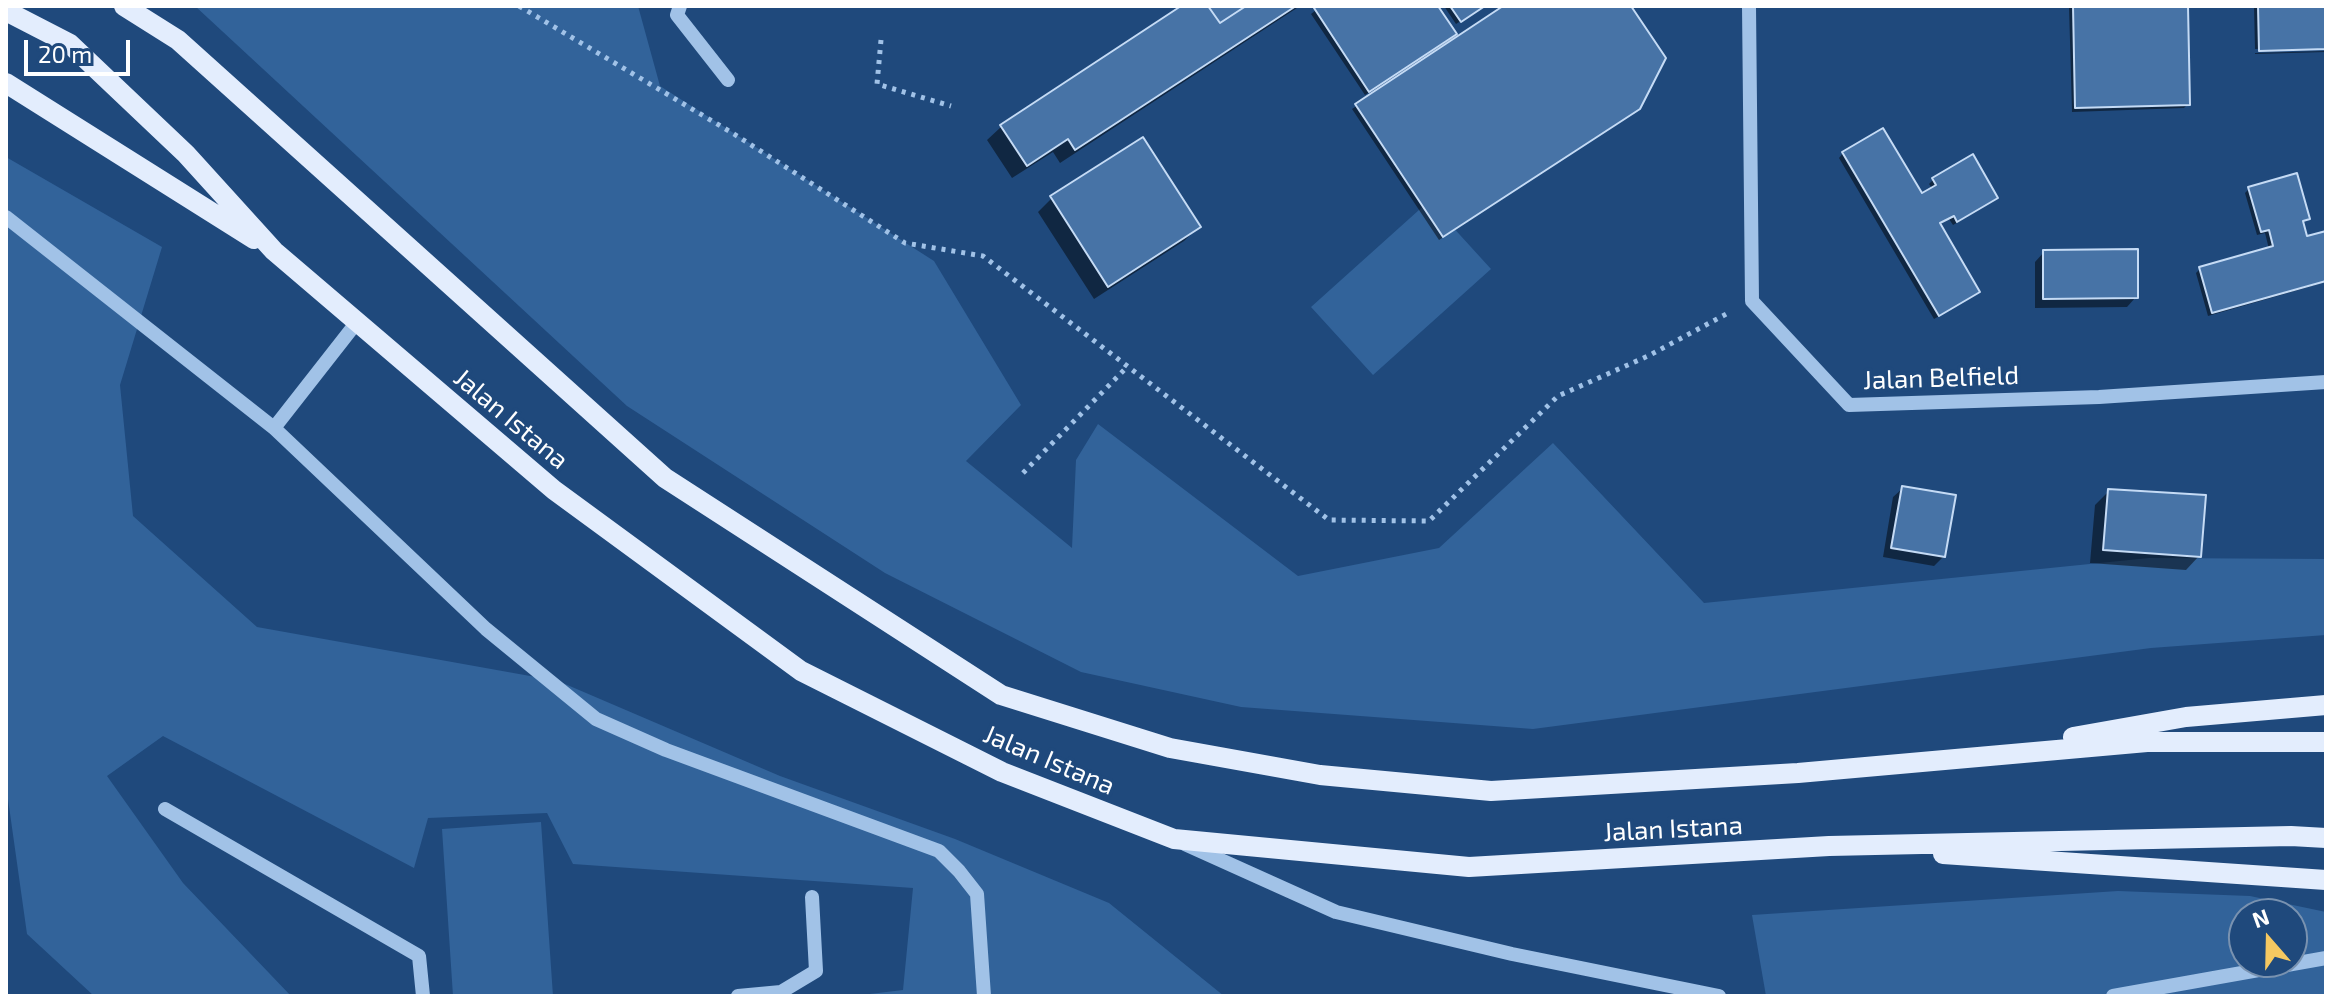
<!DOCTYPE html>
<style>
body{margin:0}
#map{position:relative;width:2332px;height:1002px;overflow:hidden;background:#1f497c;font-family:"Exo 2",sans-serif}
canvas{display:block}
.frame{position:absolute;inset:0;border:8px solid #fff;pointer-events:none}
.north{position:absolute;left:2228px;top:898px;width:80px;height:80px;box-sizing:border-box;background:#1f497c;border:2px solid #7992b0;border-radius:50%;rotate:340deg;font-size:22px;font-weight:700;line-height:32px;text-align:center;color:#fff}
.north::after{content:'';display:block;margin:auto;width:28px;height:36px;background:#f5c861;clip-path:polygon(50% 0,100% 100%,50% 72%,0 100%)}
.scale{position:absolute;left:24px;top:40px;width:106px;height:36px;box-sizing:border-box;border:4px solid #fff;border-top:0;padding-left:10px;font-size:24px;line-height:28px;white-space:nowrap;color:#fff;-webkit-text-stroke:6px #1f497c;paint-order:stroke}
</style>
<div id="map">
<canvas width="2332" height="1002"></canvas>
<div class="frame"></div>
<div class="north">N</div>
<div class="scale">20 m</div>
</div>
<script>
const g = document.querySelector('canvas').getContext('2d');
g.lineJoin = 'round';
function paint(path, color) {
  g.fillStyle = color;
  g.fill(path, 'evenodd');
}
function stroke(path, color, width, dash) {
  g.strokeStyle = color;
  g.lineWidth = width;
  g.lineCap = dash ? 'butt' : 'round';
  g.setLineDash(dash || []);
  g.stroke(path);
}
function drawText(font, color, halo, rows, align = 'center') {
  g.font = font + ' "Exo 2",sans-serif';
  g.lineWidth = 7;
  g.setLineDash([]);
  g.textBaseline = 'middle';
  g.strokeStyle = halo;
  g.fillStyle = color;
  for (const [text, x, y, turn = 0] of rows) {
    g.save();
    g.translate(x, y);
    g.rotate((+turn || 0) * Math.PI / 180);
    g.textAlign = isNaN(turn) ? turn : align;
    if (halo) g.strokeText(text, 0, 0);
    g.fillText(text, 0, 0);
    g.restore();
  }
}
const green = new Path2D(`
 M195,6h443l22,80 274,175 87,144 -55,56 106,87 4,-88 22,-36 200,152 141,-28 114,-105 151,160 445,-45 177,1v76l-175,13 -618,81 -292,-22 -160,-35 -196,-99 -258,-167z
 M6,157l156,90 -42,138 13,131 124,111 301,54 222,95 175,63 154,64 115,93h-371l50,-6 10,-102 -340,-24 -26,-51 -119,5 -14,50 -251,-132 -56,40 76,107 108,113h-197l-67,-62 -21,-149z
 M1429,201l62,68 -118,106 -62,-68z
 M541,822l12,174h-100l-11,-167z
 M2118,891l132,5 76,16v84h-560l-14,-81zM2244,914h48v48h-48z`);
const shadow = new Path2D(`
 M1184,6h116l-240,157 -7,-11 -41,26 -25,-38 14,-13z
 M1321,6h115l14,32 -85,57 -54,-81z
 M1444,6h40l-28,18z
 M1507,6h121l6,107 -195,127 -87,-131z
 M2069,6h117l2,98 -4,4 -112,4z
 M2254,6h72v41l-71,2z
 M2326,51v1l-71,2v-1z
 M1843,153l78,43 12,-7 -4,-5 4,-4 59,22 -39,23 -4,-6 -11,6 40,67 -4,4 -40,23 -95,-161z
 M2249,189l59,29 -7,5 5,15 20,-5v49l-118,34 -12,-43 4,-4 69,-20 -4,-16 -8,2 -12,-42z
 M1052,198l146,29 -14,14 -90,58 -56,-87z
 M2044,252l92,45 -9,10 -92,1v-46z
 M1903,488l41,68 -10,10 -51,-9 10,-60z
 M2109,491l90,65 -13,14 -96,-7 5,-58z`);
const building = new Path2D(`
 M1181,6h27l12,17 26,-17h50l-221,144 -7,-11 -41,27 -27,-41z
 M1208,6h38l-26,17z
 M1317,6h121l19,28 -88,58 -55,-84z
 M1450,6h35l-24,16z
 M1503,6h128l35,52 -26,51 -197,128 -88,-133z
 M2073,6h115l2,99 -115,3z
 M2258,6h68v43l-67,2z
 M1883,128l39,65 14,-8 -4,-7 41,-24 25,44 -41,24 -3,-6 -14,7 40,69 -41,24 -97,-164z
 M1143,137l58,90 -93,60 -58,-91z
 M2297,173l13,46 -7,2 4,15 19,-5v50l-114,32 -13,-46 74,-21 -4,-16 -8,2 -13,-45z
 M2138,249v49l-95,1v-49z
 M1902,486l54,9 -11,62 -54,-9z
 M2108,489l98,6 -5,62 -98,-7z`);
const path = new Path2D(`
 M519,6l215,128 171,109 78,13 346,264 100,1 129,-125 90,-40 82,-44
 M881,40l-4,44 74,22
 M1023,473l105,-107`);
const minor = new Path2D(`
 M680,6l-3,9 51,65
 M1749,6l3,295 97,104 250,-8 227,-15
 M6,217l268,211 83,-106
 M274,428l212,201 110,90 70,31 273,101 20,20 18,23 7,102
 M165,809l254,147 4,40
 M1185,844l151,68 176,42 207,42
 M738,996l43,-4 35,-21 -4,-74
 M2113,996l213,-38`);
const major = new Path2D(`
 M124,6l54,34 487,438 336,217 169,53 150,27 171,16 307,-18 349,-31h179
 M6,11l64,33 116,110 88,97 280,239 247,181 201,101 172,67 295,28 360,-21 462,-10 35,2
 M6,83l248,156
 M2073,737l113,-20 140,-12
 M1943,854l383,26`);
const streetNames = [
 ["Jalan Belfield",1941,378,-2],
 ["Jalan Istana",511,419,40],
 ["Jalan Istana",1049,760,23],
 ["Jalan Istana",1673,829,-3]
];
paint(green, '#32639a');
paint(shadow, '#0007');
paint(building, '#4773a6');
stroke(building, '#c5dbf5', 2);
stroke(path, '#a1c2e7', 5, [4, 6]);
stroke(minor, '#a1c2e7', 14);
stroke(major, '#e3edfd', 20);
drawText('26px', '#fff', '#1f497c', streetNames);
</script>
